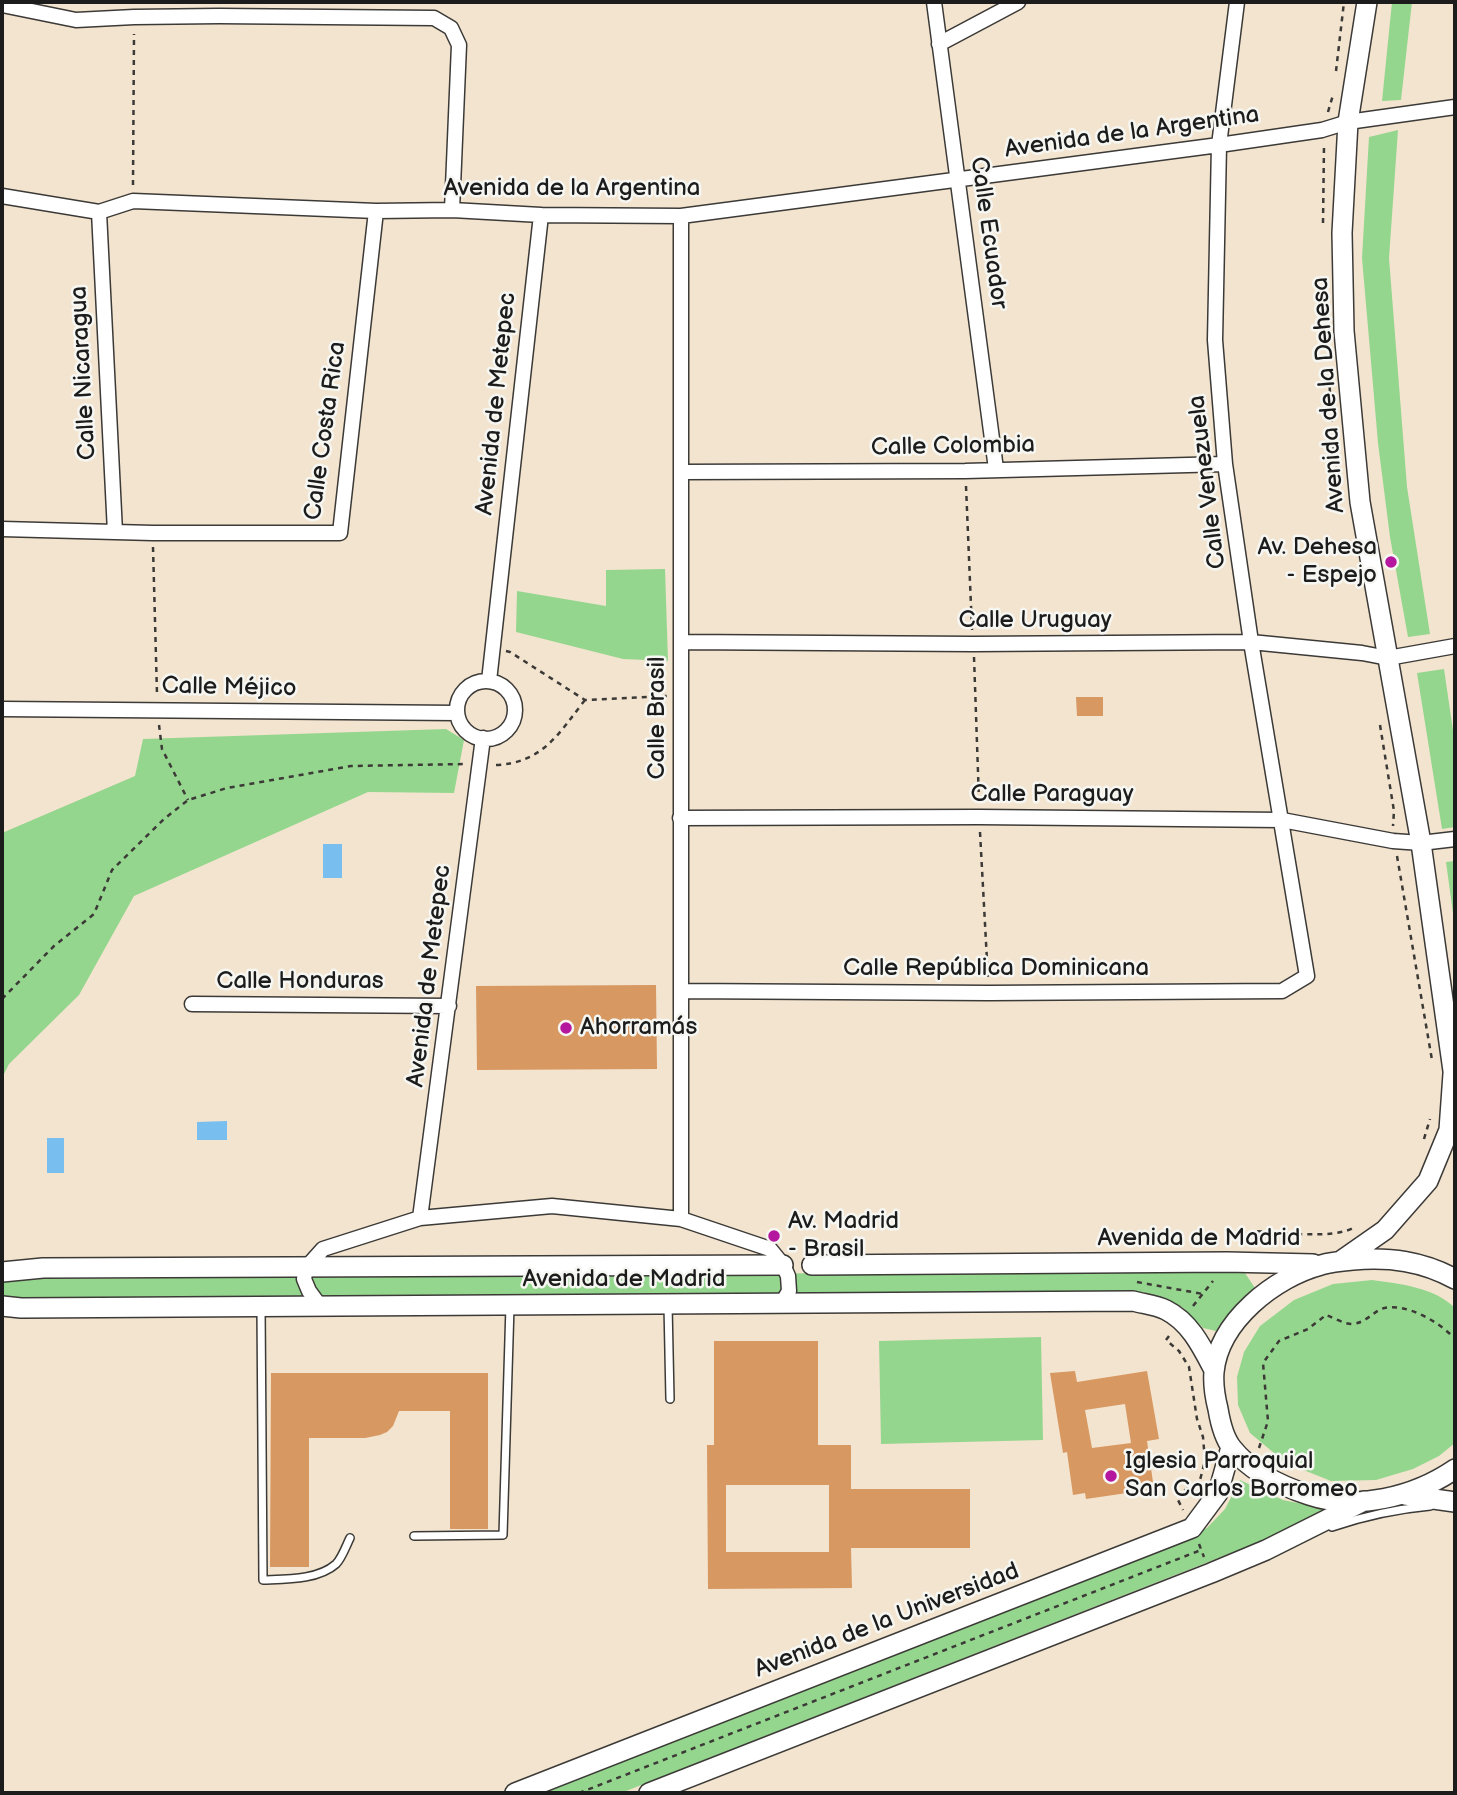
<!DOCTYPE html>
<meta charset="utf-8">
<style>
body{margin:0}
#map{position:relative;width:1457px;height:1795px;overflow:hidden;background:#f3e4cf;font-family:"Balsamiq Sans",sans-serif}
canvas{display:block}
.frame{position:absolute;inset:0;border:4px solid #1c1c1c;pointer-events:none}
</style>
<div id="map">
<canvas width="1457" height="1795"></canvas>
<div class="frame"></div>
</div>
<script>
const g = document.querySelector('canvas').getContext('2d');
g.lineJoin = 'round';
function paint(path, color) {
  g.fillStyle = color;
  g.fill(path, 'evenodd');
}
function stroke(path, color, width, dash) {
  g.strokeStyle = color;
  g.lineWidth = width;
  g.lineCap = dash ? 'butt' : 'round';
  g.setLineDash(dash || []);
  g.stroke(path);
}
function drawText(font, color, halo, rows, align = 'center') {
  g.font = font + ' "Balsamiq Sans",sans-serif';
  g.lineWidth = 5;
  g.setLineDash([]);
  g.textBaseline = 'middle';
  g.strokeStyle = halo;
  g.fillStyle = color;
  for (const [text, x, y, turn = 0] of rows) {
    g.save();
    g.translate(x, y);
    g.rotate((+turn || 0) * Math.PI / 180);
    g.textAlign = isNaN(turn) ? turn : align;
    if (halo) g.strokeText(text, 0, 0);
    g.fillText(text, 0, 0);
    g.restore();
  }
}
const green = new Path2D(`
 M1392,2h20l-11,98 -19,1z
 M1398,130l-9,128 18,229 23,147 -22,3 -18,-100 -12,-94 -16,-185 7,-121z
 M665,569l3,92 -45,-2 -107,-27 1,-41 89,15v-36z
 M1444,669l11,75v83l-13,2 -25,-156z
 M446,729l18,11 -10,53 -86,-1 -234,104 -55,99 -70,69 -7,14v-245l133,-57 8,-37z
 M1455,861v67l-9,-66z
 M1243,1270l12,18 -39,43 -13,-3 -21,-21 -39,-15 -1123,7 -18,-2v-15l39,-3z
 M1372,1280c28,4 62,7 83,28v135l-16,13 -26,13 -37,11 -45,1 -45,-18 -36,-30 -12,-28 -1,-28 7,-25 16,-26 34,-26 39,-16z
 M1041,1337l2,103 -162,4 -2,-103z
 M1240,1480l43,20 55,11 -717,282h-86l672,-265 18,-19z`);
const water = new Path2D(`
 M323,844h19v34h-19z
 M227,1121v19h-30v-18z
 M47,1138h17v35h-17z`);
const building = new Path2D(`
 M1076,697h27v19h-26z
 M656,985l1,84 -180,1 -1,-84z
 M714,1341h104v104h33v44h119v59h-119l1,40 -144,1 -1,-144h7zM726,1485h103v67h-103z
 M1075,1371l2,11 70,-11 12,68 -12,2 7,48 -68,10 -1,-6 -12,2 -6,-43 -4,1 -13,-80zM1125,1404l6,39 -39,5 -7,-38z
 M271,1373h217v156h-38v-118h-51l-6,15 -6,6 -7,3 -15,3h-56v129h-39z`);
const path = new Path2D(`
 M1336,71l8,-69
 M1328,112l5,-17
 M133,185l1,-151
 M1323,223l1,-77
 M1329,377l5,79 4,22
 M966,486l6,144
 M153,547l4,147
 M506,651l4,1 75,48 82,-4
 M974,657l5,144
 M159,725l3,24 26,51
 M1380,725l14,86 -1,15
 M496,765c47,-2 63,-32 89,-65
 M980,832l8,147
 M1397,856l35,204
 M2,999l52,-53 40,-32 18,-44 52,-51 24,-19 39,-12 124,-22 114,-2
 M1424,1139l6,-20
 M1243,1243l10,-12c26,1 81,9 102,-4
 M1137,1282l66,12
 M1193,1306l20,-25
 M1169,1336l-3,4 13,11 10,16 8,52 6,18 2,24 -5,19 -24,16 7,14
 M1259,1448l9,-27 -5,-58 16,-22 29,-12 18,-14c8,3 18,9 26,9 13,-1 19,-10 29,-15 23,-8 59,13 74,30
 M1199,1544l5,13
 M579,1793l622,-243`);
const lane = new Path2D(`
 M668,1305l2,94
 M261,1307l2,273c23,-1 55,0 73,-16 6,-6 10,-18 14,-26
 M1332,1527c32,-11 65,-18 98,-21
 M414,1536l89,-1 7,-229`);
const street = new Path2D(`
 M934,2l62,467
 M2,5l74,15 58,-3 85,-1 215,2 17,10 8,17 -7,165
 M939,44l79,-42
 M2,196l97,16 34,-11 243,10 76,-1 89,5 140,1 538,-71 103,-15 26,-8 107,-15
 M99,212l16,320
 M681,216v1003
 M681,472l284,-1 260,-7
 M2,529l151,4h187l36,-322
 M681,642l292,2 278,-2 111,11 26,5 67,-12
 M489,681l52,-466
 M457 710a29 29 0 1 1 58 0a29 29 0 1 1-58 0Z
 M2,709l455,4
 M680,818l299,-1 303,3 111,21 28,2 34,-4
 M681,991l308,2 293,-2 25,-15 -56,-334 -26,-178 -10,-124 4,-195 18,-143
 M192,1004l257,2
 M420,1218l63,-480
 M320,1306l-11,-15 -5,-12 2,-11 17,-19 97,-31 132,-12 129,13 89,30 13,16 5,11 1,15 -7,12`);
const secondary = new Path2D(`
 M1367,2l-19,120 -6,111 2,98 16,171 61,341 34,242
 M1342,1260l43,-30 43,-49 21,-51 4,-56
 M812,1265l415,-3 86,2
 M2,1272l41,-4 740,-3
 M1455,1279c-33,-18 -65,-22 -102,-19 -11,1 -22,2 -32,5 -46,12 -102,56 -107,107 -1,12 1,25 4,37 2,12 6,29 14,39 19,24 49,38 77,47 47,16 105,2 146,-26
 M2,1306l19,2 1112,-7c11,3 23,4 33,9 24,12 36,37 48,60
 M1405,1495l50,7
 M515,1793l677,-265 26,-35 13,-46
 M649,1793l562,-220 55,-23 98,-49`);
const markers = [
 [1391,562,7,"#b5179e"],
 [566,1028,7,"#b5179e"],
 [774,1236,7,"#b5179e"],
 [1111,1476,7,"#b5179e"]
];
const streetNames = [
 ["Avenida de la Argentina",1132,133,-8],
 ["Avenida de la Argentina",572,189],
 ["Calle Ecuador",988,233,82],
 ["Calle Nicaragua",84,373,-93],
 ["Avenida de la Dehesa",1329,395,-94],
 ["Avenida de Metepec",497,404,-84],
 ["Calle Costa Rica",326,431,-82],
 ["Calle Colombia",953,447,-1],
 ["Calle Venezuela",1208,482,-97],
 ["Calle Uruguay",1035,621],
 ["Calle Méjico",229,688,1],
 ["Calle Brasil",658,718,-90],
 ["Calle Paraguay",1052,795],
 ["Calle República Dominicana",996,969],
 ["Avenida de Metepec",430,976,-83],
 ["Calle Honduras",300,982],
 ["Avenida de Madrid",1199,1239],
 ["Avenida de Madrid",624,1280],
 ["Avenida de la Universidad",887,1621,-21]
];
const poiNames = [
 ["Av. Dehesa",1377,548,"right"],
 ["- Espejo",1377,576,"right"],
 ["Ahorramás",580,1028],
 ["Av. Madrid",788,1222],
 ["- Brasil",788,1250],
 ["Iglesia Parroquial",1125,1462],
 ["San Carlos Borromeo",1125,1490]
];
paint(green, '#95d68e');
paint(water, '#78beef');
paint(building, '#d79861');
stroke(lane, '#3c3a37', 10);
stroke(street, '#3c3a37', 17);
stroke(secondary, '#3c3a37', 22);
stroke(path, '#3c3a37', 2.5, [5, 5]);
stroke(lane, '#fff', 7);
stroke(street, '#fff', 14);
stroke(secondary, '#fff', 19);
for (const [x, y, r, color] of markers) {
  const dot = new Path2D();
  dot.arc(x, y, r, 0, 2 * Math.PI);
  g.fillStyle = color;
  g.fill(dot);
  stroke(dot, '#f6f6f2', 2.5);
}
drawText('24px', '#1c1c1c', '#f6f6f2', streetNames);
drawText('24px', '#1c1c1c', '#f6f6f2', poiNames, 'left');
</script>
